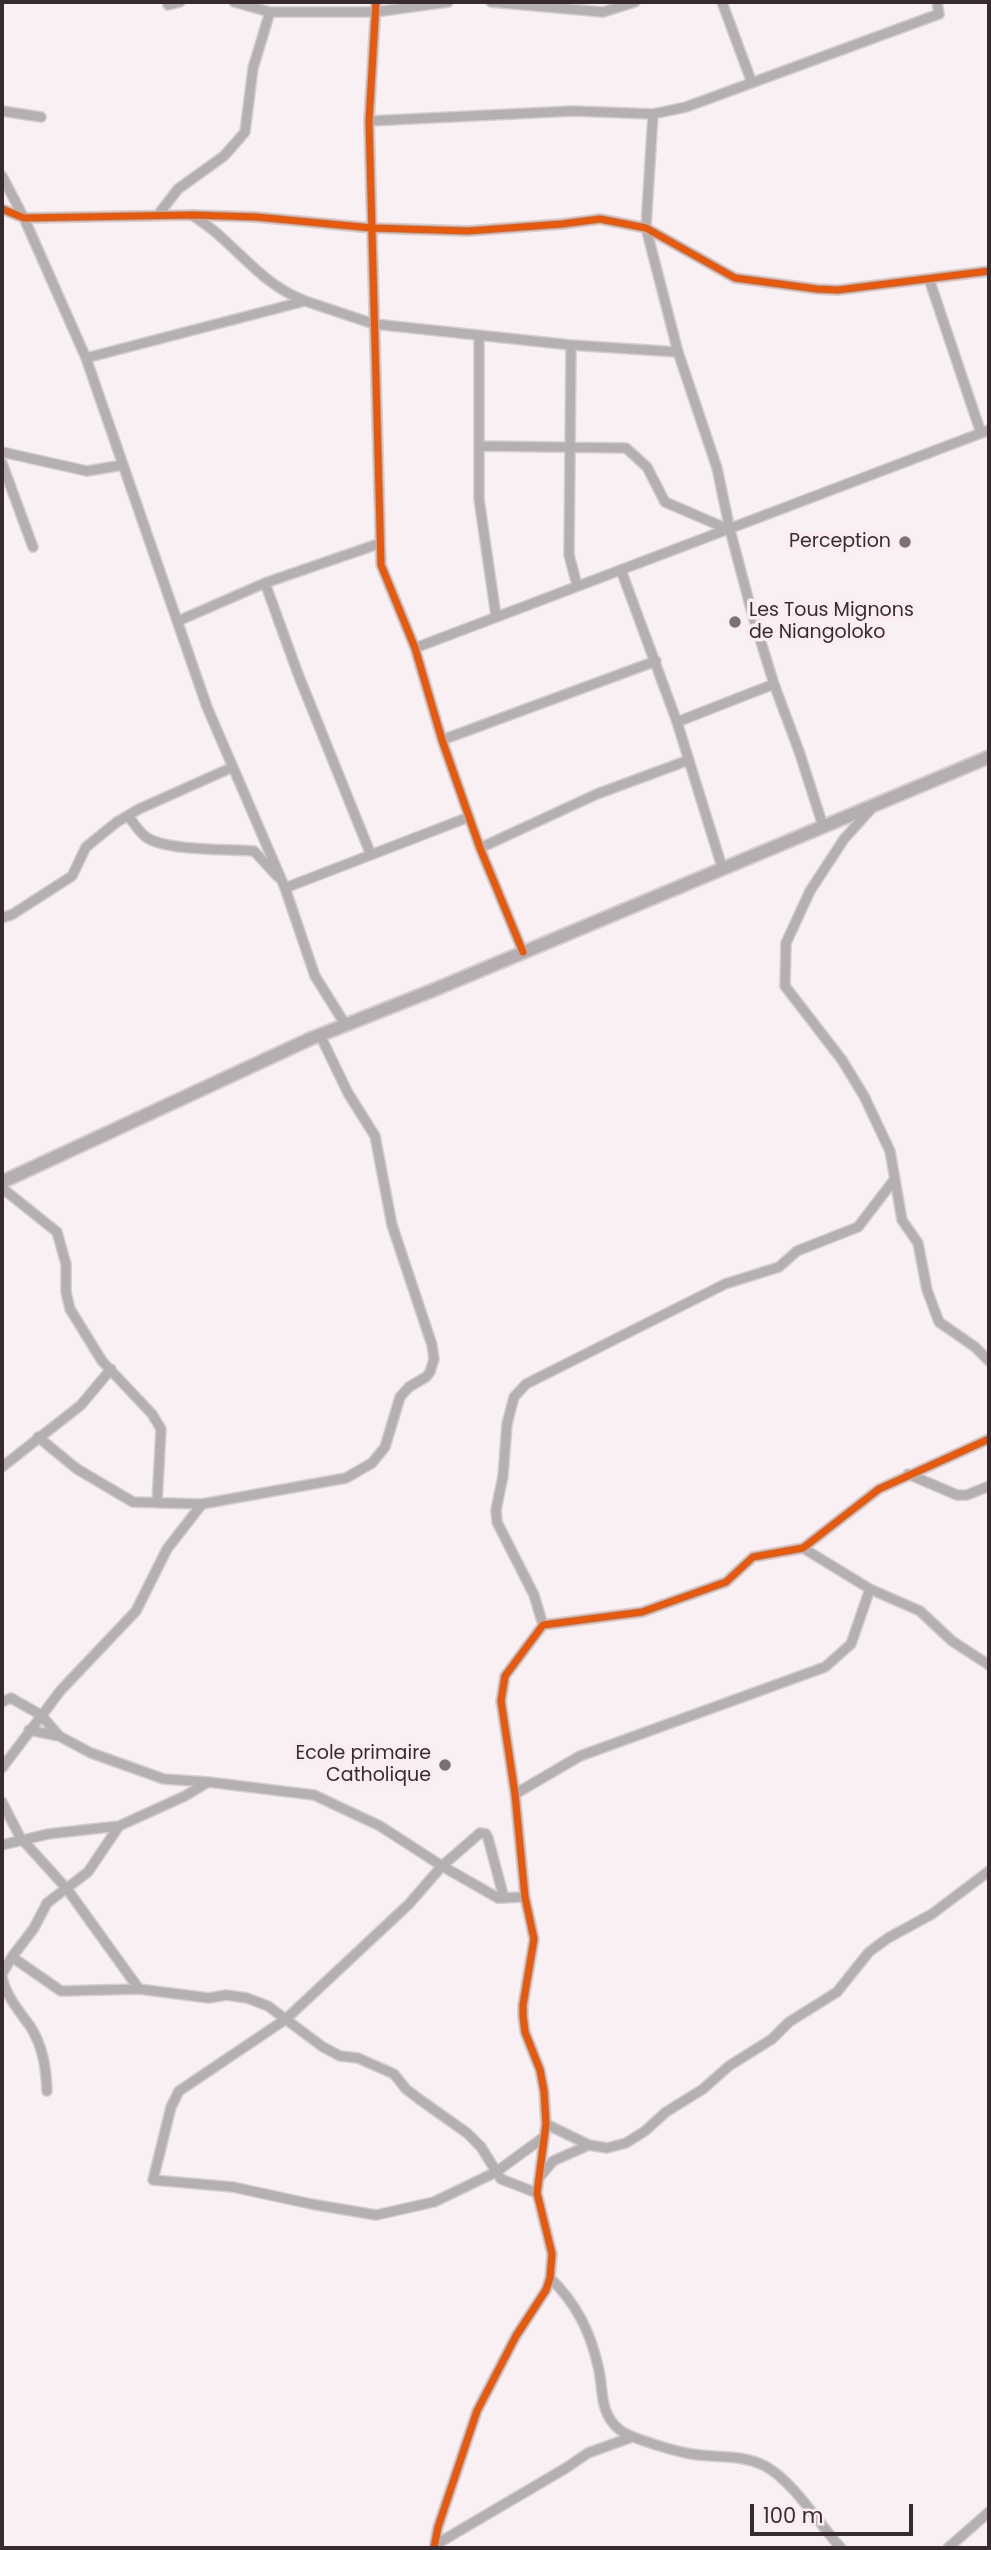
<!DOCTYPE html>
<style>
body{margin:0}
#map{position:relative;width:991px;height:2550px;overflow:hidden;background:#f8f0f2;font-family:Poppins,sans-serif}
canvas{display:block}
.frame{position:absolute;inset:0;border:4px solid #382b30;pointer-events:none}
.scale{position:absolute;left:750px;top:2504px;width:163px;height:32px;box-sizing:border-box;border:4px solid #382b30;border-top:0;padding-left:9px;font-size:21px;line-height:24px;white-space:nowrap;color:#382b30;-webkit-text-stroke:5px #fbecf1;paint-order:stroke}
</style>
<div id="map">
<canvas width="991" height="2550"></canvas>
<div class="frame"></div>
<div class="scale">100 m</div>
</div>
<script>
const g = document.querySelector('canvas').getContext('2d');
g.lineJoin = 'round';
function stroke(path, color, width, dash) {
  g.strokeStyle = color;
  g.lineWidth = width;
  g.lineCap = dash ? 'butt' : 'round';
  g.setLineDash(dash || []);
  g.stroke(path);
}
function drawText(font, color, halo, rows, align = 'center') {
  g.font = font + ' Poppins,sans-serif';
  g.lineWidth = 7;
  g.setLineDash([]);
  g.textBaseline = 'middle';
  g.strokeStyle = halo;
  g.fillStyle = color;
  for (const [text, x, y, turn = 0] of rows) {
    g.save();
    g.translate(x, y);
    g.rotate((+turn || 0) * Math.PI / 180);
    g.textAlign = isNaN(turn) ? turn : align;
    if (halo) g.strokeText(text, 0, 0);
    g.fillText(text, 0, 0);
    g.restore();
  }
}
const street = new Path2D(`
 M234,2l36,10h105l73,-10
 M376,2l-7,119 12,444 34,83 27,92 38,108 43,104
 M491,2l112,10 32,-10
 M722,2l30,81
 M168,5l12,-3
 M2,111l39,6
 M653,114l-7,114 32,124 39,116 13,62 22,83 22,71 26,70 23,72
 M369,121l204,-10 80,3 33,-7 253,-93 -2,-12
 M2,176l22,42 62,140 121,349 78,181 30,88 30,48
 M2,209l22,9 168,-3 64,2 116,11 96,3 94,-7 38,-5 46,9 89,50 82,11 21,1 151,-19
 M158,215l20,-26 46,-33 21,-24 8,-64 17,-56
 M192,215c10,7 21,14 30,23 27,24 46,48 81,62
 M929,279l52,154
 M479,336v163l17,117
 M571,345l-2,210 8,30
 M86,358l219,-57 69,23 197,21 107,7
 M479,446l147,2 21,19 18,35 65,28
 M2,452l85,19 36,-6
 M2,463l31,84
 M621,570l56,152 45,145
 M265,583l33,91 73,181
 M178,621l87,-38 113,-39
 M415,648l574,-218
 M677,722l97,-38
 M442,740l214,-79
 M873,807l-29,32 -34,52 -24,52 -1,43 57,74 22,36 26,55 12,69 16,23 9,47 12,32 36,25 14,14
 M128,816c6,7 11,16 18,21 19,14 82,12 108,14l24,26
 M480,848l117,-54 92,-34
 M285,888l184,-71
 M2,918l11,-4 59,-38 14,-29 31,-25 22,-13 94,-42
 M2,1188l55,44 9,32v28l4,17 32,52 50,53 9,15 -4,74
 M38,1437l39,32 56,33 69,2 144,-26 26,-15 13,-16 15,-50 9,-10 17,-10 4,-5 4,-13 -2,-14 -40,-120 -17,-89 -27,-43 -28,-58
 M2,1467l79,-62 30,-36
 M908,1474l49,21h10l22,-9
 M803,1548l67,41 50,22 32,30 37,24
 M543,1625l-9,-30 -37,-73 -1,-12 7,-34 4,-52 7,-27 12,-13 199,-100 54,-17 18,-16 61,-24 36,-47
 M2,1702l9,-4 30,17 18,21
 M29,1730l30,6 32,17 73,26 44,3 106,13 66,31 62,40 56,32 27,-1
 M2,1768l59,-78 75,-79 31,-62 35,-45
 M208,1782l-23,14 -66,30 -31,46 -41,31 -13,25 -22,29 49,34 78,-2 70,9 17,-3 21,3 21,8 55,41 17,9 18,2 36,16 12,15 13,10 48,34 14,14 20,32 36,14
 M515,1794l65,-38 245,-89 26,-23 19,-55
 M2,1802l18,35 47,52 72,100
 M2,1845l46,-11 71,-8
 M504,1898l-16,-60 -2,-4 -6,-1 -38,33 -33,38 -123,115 -107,72 -8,16 -18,73 80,7 78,17 65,11 58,-13 62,-30 48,-35
 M2,1974l10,-17
 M2,1977c4,19 17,34 28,49 13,20 16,42 17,65
 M546,2124l43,21 18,3 19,-5 19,-12 21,-19 37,-23 26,-23 43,-27 17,-17 48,-30 32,-40 19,-14 44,-24 57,-43
 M539,2178l14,-17 36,-16
 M550,2278c26,25 40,53 48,88 6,22 0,47 22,64 12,9 55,21 71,24 23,4 52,0 74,12 28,15 54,58 76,82
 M435,2545l131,-77 22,-15 44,-16
 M434,2548l4,-21 39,-116 39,-75 30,-46 4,-12 2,-24 -15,-61 9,-69 -2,-33 -4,-21 -15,-38 -2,-16v-11l11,-66 -9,-42 -10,-103 -14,-93 4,-25 38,-51 99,-13 84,-30 27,-25 50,-9 76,-59 110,-50
 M948,2548l41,-36`);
const secondary = new Path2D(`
 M2,1182l308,-143 126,-50 553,-232`);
const cycleway = new Path2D(`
 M376,2l-7,119 12,444 34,83 27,92 38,108 43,104
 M2,209l22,9 168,-3 64,2 116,11 96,3 94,-7 38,-5 46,9 89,50 82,11 21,1 151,-19
 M434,2548l4,-21 39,-116 39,-75 30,-46 4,-12 2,-24 -15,-61 9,-69 -2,-33 -4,-21 -15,-38 -2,-16v-11l11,-66 -9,-42 -10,-103 -14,-93 4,-25 38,-51 99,-13 84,-30 27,-25 50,-9 76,-59 110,-50`);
const markers = [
 [905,542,7,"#7b7074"],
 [735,622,7,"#7b7074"],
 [445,1765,7,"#7b7074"]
];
const poiNames = [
 ["Perception",891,542],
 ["Les Tous Mignons",749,611,"left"],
 ["de Niangoloko",749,633,"left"],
 ["Ecole primaire",431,1754],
 ["Catholique",431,1776]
];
stroke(street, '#d5cdd0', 12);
stroke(secondary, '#d5cdd0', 16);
stroke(street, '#b4afb1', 9);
stroke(secondary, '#b4aeb0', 12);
stroke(cycleway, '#e8590c', 7);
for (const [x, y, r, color] of markers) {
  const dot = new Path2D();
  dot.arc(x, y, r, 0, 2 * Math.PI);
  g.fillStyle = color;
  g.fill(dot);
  stroke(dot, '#fbecf1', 2.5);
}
drawText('19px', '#382b30', '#fbecf1', poiNames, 'right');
</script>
